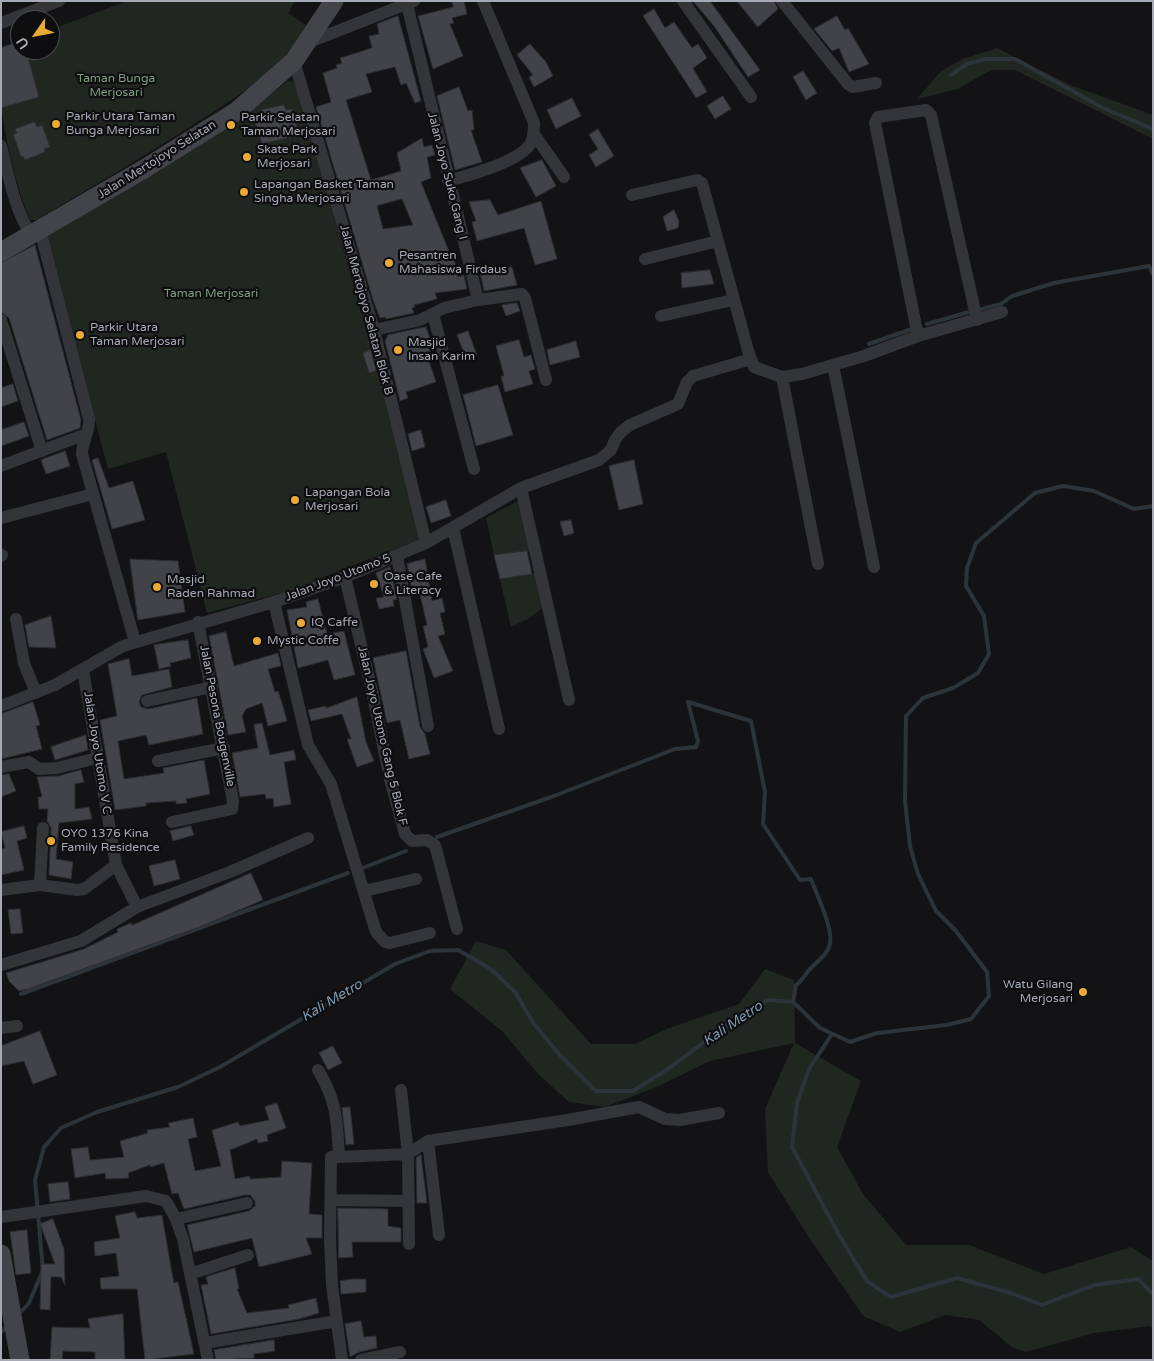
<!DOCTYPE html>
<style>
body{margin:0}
#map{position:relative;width:1154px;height:1361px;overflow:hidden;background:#131315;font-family:"Varela Round",sans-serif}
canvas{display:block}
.frame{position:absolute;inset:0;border:2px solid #a5aab5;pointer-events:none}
.north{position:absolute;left:10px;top:10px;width:50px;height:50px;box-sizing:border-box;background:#0e0e10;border:1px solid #4a4c52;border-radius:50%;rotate:237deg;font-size:14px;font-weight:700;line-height:20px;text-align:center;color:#a5aab5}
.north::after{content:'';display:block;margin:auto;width:18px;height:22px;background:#ebaa35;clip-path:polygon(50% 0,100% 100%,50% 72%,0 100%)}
</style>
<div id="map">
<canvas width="1154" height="1361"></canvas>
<div class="frame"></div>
<div class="north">U</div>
</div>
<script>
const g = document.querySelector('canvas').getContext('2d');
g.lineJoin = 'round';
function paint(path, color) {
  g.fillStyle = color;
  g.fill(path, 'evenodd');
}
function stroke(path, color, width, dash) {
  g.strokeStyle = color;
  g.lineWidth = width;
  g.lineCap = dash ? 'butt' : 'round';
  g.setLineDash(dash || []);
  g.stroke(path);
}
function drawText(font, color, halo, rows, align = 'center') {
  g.font = font + ' "Varela Round",sans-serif';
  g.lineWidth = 4.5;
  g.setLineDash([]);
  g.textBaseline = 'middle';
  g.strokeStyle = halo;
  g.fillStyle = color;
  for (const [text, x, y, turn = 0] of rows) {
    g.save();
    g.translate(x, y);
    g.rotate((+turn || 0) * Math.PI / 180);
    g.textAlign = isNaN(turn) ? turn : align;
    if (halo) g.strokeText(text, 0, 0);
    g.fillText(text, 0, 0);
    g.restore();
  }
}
const green = new Path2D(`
 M127,1h168l-7,12 21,14c-31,45 -75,72 -121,101 -50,32 -101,62 -152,92h-5c-12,-20 -31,-102 -30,-123 4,-16 13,-32 19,-47h30v-20z
 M997,48l73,37 83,30v24l-138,-69h-24l-33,19 -41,10 24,-28 22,-12z
 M288,81l5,1 4,5 89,312 34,138 -2,3 -130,51 -81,22 -41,-161 -58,17 -62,-232 2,-4 195,-118z
 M520,500l13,51 -39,4 -8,-37z
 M536,573l8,34 -16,12 -17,8 -11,-48z
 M476,941l30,9 85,94h44l34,-16 70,-24 26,-35 29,11 1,63 66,38 -24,66 26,47 43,51h63l75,29 87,-27 22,14v68l-3,-3 -56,7 -68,19 -14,-5 -33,-27 -33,-5 -46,17 -37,-16 -55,-80 -40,-64 -3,-63 29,-66 -84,18 -51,25 -54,21 -36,-5 -32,-29 -35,-42 -52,-42z`);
const stream = new Path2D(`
 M951,75l16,-11 18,-5h30l88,49 50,21
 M982,309l19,-5 11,-8 42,-13 95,-17 4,8
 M927,324l42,-12
 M869,344l43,-15
 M437,837l117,-41 121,-47 21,-2 2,-6 -10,-39 63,19 14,71 -2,32 37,56 11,-1c6,16 22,49 19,64 -1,10 -12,18 -19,25 -6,6 -8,12 -15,17l-3,17
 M360,869l46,-18
 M21,994l327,-121
 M832,1034l-23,35 -12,34 -5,44 47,88 28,46 24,16 66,-19 54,15 31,12 52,-20 44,-6 15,15
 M19,1314l10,-11 14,-33 -8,-90 9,-33 17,-19 36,-16 81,-25 42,-20 175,-103 35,-13 28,-1 33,19 24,23 19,32 25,30 37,37h37l39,-25 51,-38 44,-28 26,2 27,26 30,14 27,-9 70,-8 24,-6 18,-23 -2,-24 -31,-41 -20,-20 -18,-37 -8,-28 -5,-45 1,-85 17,-18 30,-10 25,-15 11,-19 -5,-38 -18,-30 1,-18 9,-25 59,-50 28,-7 31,5 40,18 19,-3
 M1,1332l7,-7`);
const building = new Path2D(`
 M452,1h12l3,13 -15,4 2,5 -4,1 13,32 -30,13 -15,-53 35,-9z
 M693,1h17l50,69 -12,7 -34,-51z
 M737,1h37l4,8 -20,18z
 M654,9l11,19 9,-6 18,26 6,-4 9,14 -14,10 14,24 -11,6 -53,-82z
 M398,16l23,85 -6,2 -9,-20 -5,2 -6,-18 -29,7 6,18 -26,8 25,80 30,-9 -4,-18 25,-15 2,9 8,-2 3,10 -8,2 4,21 -10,4 29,72h3l5,23 6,-2 3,14 -32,4 2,6 -23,6 1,2 -3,1 2,5 -28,6 -1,-2 -5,1 -6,-15 -58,-196 15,-5 -8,-29 14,-5 -1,-3 6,-2 -2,-5 32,-10 -3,-12 10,-2 -2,-10zM402,199l11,26 -30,4 -6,-23z
 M837,16l8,14 3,-2 21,36 -20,8 -10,-24 -7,3 -18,-22z
 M20,41v9h6l13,47 -38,11v-60z
 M530,44l16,18 7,14 -19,11 -5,-10 4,-2 -16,-20z
 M803,71l14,22 -11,7 -13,-23z
 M459,87l9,24 4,-1 2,20h-3l11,32 -27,8 -18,-74z
 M723,96l8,13 -16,10 -8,-13z
 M572,98l9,18 -25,13 -9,-19z
 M284,105l2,5 6,-1 7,26 -37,9 -8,-25 9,-2 -2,-7z
 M35,122l2,5 5,-2 8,22 -6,2 1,3 -20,8 -2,-4 -2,1 -8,-23 4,-1 -2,-4z
 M598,129l16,27 -18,11 -7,-12 9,-6 -9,-14z
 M542,160l14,26 -20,11 -16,-29z
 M490,200l8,15 43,-14 16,58 -22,6 -11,-37 -47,13 -5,-19 4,-1 -7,-19z
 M674,210l5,11 -1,7 -11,3 -4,-14z
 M35,245l46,175 -1,8 -33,12 -38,-122 -8,-6v-49z
 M512,267l5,18 -33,6 -4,-19 15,-4v3z
 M710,270l4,14 -32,4 -1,-15z
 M517,303l3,8 -14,5 -4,-11z
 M426,327l8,23 -8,2 10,30 -30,10 2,6 -8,3 -15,-60 3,-6z
 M468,331l9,24 -11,4 -9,-24z
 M519,340l5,17 7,-2 4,14 -6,2 4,13 -28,8 -4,-16h3l-8,-30z
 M576,341l4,16 -30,8 -3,-15z
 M371,350l5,21 -7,2 -6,-20z
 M13,384l5,17 -17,6v-19z
 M498,385l15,50 -37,11 -13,-51z
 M24,422l5,14 -28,10v-16z
 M421,430l4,17 -13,4 -4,-17z
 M65,451l5,15 -24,8 -5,-14z
 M98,458l11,30 24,-7 12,39 -33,9 -20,-69z
 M634,460l9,44 -24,6 -10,-44z
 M446,500l5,16 -20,7 -5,-16z
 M571,520l3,13 -10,3 -4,-14z
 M527,551l5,23 -32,5 -6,-24z
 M130,559l48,2 7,51 -47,8z
 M425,559l7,42 10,-3 3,14 -5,1 5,21 -7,2 15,35 -19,7 -11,-29 5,-2 -5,-21 4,-1 -7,-31 -7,2 -6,-32z
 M390,567l7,32 -4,1 1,6 -15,3 -3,-11 8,-1 -8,-24z
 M318,599l9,35 17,-3 11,44 -21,5 -6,-20 -30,8 -11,-58 20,-3 -1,-5z
 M51,616l5,32 -27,-1 -4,-22z
 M226,632l8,34 44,-13 3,13 -13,3 7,23 3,-1 4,12 5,18 -19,5 -6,-23 -16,6 -4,7 4,16 -18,3 -19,-99z
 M188,640l3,18 -21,5 1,3 -12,3 -5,-24z
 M406,651l14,76 5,7 5,20 -21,5 -9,-39 -13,3 -14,-65z
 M129,659l3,17 37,-7 3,18 -30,8 -3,7 2,5 8,2 48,-11 6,36 -54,11 -3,-10 -28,6 6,38 40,-6 -1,-5 41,-8 6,34 -24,5 1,4 -11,1v-3l-30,2v3l-31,4 -15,-90 17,-4 -9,-52z
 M357,697l9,45 8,19 -17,6 -10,-28h4l-9,-25 -31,7 -3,-11 18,-4v2z
 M33,702l7,23 -4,1 6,23 -41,10v-45z
 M262,723l8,32 24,-5 2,10 -12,2 7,42 -17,3 -1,-9 -7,1 -1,-5 -25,3 -8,-44 26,-5 -4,-23z
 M86,735l2,15 -33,10 -4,-13z
 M81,770l3,12 -9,2v25l14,-2 3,12 -33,4 -3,36 17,3 -2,17 -22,-4 2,-47 -4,-7 1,-12h-9l-1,-12h4l-5,-20 21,-1z
 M9,774l7,17 -15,6v-22z
 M24,826l3,12 -10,3 7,29 -23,5v-26l4,-1 -4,-16z
 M191,826l3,9 -21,6 -3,-10z
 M175,860l5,19 -26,7 -5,-20z
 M251,873l12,27 -64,27 -171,62 -9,2 -10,-10 -3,-8 78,-24 34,-17 -1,-3 14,-6 1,2z
 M20,909l3,24 -12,1 -3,-24z
 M40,1031l17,44 -24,9 -9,-23 -23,5v-20z
 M333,1046l9,17 -14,7 -9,-17z
 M277,1103l9,25 -19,7 1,6 -10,2 -1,-4 -27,11 5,29 15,-3v3l31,-2 1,-16 30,2 -3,51 13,1v23h-16l6,16 -53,13 -7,-29 -58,14 -7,-27 62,-14 6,-5v-5l-5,-6h-5l-61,14 -6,-16 -6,1 -8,-31 -14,4v-2l-22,8 1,5 -23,1 -1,-6 -30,5 -4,-29 17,-2 2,13 34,-3 -4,-16 28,-8 -1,-3 23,-3 -2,-4 25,-5 4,19 -9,2 7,32 26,-5 -9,-36 26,-8 2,4 29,-6 -4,-13z
 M350,1107l4,37 -8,1 -4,-37z
 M421,1155l6,48h-10l-1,-45z
 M68,1182l2,17 -20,3 -2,-18z
 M338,1208l50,1v17l13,2v14h-49l1,15 -14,1z
 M135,1212l2,6 25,-3 10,58 2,10 4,-1 16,72 -49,6 -8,-71h-36l-1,-11 19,-2 -3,-23 -21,3 -1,-14 26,-4 -5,-22z
 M53,1219l11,30 1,36 -4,-8h-10l-1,33 -10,-1 1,-45h14l-15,-40z
 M27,1230l4,43 -15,2 -6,-43z
 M235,1268l4,21h-2l10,24 42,-5 -1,-3 28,-7 3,15 -20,6 -88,15 -10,-49 7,-1 -2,-7z
 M352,1279h14v13l-25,2 -1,-13z
 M123,1314l2,46h-30v-8l-32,-1 -1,9h-12l2,-33 38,1 -2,-9z
 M361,1321l3,16 12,-1 1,12 -18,4 -9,5 -5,-33z
 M274,1340l1,11 -21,3v4l-38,2 -2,-10z`);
const minor = new Path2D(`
 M683,1l68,96
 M782,1l66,83 5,3 23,-4
 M407,4l71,296
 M1,23l58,-22
 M307,43l107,-42
 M294,61l80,269 52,213
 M534,134l30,43
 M1,146c8,31 13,62 30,89
 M448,181c21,-6 72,-19 83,-38 3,-7 3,-13 3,-20l-51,-122
 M632,195l65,-15 5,3 47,171 5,13 28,10 20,-3 62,-18 54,-20 84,-24
 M40,230l49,189c1,12 -7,23 -7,35l53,188
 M645,259l73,-18
 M433,314l41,155
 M661,316l72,-16
 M1,320l41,131
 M374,330l46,-10 24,-12 34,-8 44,-6 3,4 21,82
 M918,336l-43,-213 3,-6 48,-7 5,5 46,205
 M833,365l41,202
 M782,377l36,187
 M1,466l85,-32
 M521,488l48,212
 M1,518l92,-24
 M453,528l46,201
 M1,556l1,-1
 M397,556l31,170
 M345,577l27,114 18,88 15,55 7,7 15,-1 8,5 22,84
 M274,602l34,143 23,39 45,148 9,10 5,1 40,-10
 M16,619l8,44 12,30
 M83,670l33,195 21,42
 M147,701l65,-14
 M1,706l54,-21 68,-39 151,-44 71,-25 81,-34 95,-55 78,-28 12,-10 4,-10 6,-8 9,-7 48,-21 9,-22 6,-6 58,-17
 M158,761l66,-13
 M1,767l28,-5 10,7 18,-1 40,-10
 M172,822l60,-13 1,-8 -35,-179
 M43,828l-3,57 37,5 7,-1 32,-24
 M1,890l39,-5
 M364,891l52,-12
 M1,965l80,-24 56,-34 93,-35 78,-34
 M1,1028l16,-2
 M318,1070c19,31 19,51 21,87h-8l-1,82 2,46 10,75
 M401,1090l7,64 1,90
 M428,1141l11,94
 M339,1157l69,-3 20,-13 140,-21 71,-13 26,12 15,1 39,-7
 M331,1200l78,1
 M1,1217l145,-21 20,5 10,18 7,20 25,121
 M176,1219l71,-16
 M190,1274l58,-19
 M205,1343l132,-22
 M361,1360l39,-8`);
const secondary = new Path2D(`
 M1,252l143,-83 93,-58 57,-50 40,-60
 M1,1254l19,106`);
const markers = [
 [56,124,5,"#ebaa35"],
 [231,125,5,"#ebaa35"],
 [247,157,5,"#ebaa35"],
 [244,192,5,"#ebaa35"],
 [389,263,5,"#ebaa35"],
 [80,335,5,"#ebaa35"],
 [398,350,5,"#ebaa35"],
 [295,500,5,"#ebaa35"],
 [374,584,5,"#ebaa35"],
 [157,587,5,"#ebaa35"],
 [301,623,5,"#ebaa35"],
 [257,641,5,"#ebaa35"],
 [51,841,5,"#ebaa35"],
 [1083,992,5,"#ebaa35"]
];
const parkNames = [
 ["Taman Bunga",116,79],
 ["Merjosari",116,93],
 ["Taman Merjosari",211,294]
];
const poiNames = [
 ["Parkir Utara Taman",66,117],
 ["Bunga Merjosari",66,131],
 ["Parkir Selatan",241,118],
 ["Taman Merjosari",241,132],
 ["Skate Park",257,150],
 ["Merjosari",257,164],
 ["Lapangan Basket Taman",254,185],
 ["Singha Merjosari",254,199],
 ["Pesantren",399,256],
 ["Mahasiswa Firdaus",399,270],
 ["Parkir Utara",90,328],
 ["Taman Merjosari",90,342],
 ["Masjid",408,343],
 ["Insan Karim",408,357],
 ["Lapangan Bola",305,493],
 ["Merjosari",305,507],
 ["Oase Cafe",384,577],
 ["& Literacy",384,591],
 ["Masjid",167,580],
 ["Raden Rahmad",167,594],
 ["IQ Caffe",311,623],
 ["Mystic Coffe",267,641],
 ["OYO 1376 Kina",61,834],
 ["Family Residence",61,848],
 ["Watu Gilang",1073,985,"right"],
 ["Merjosari",1073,999,"right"]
];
const streetNames = [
 ["Jalan Mertojoyo Selatan",157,160,-32],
 ["Jalan Joyo Suko Gang I",447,176,76],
 ["Jalan Mertojoyo Selatan Blok B",366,310,75],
 ["Jalan Joyo Utomo 5",338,578,-21],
 ["Jalan Pesona Bougenville",217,716,79],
 ["Jalan Joyo Utomo Gang 5 Blok F",382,736,77],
 ["Jalan Joyo Utomo V C",97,753,81]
];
const waterNames = [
 ["Kali Metro",332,1001,-31],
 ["Kali Metro",733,1024,-34]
];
paint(green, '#1f2720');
stroke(stream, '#2c343a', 4);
paint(building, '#424348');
stroke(building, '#2d2d31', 1);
stroke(minor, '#343539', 12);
stroke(secondary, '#424449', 19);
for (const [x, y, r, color] of markers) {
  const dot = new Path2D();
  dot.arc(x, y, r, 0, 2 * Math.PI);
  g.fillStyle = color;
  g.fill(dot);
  stroke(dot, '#0e0e10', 2);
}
drawText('12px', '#7d9f7e', '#0e0e10', parkNames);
drawText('12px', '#a5aab5', '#0e0e10', poiNames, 'left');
drawText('12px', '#a5aab5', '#0e0e10', streetNames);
drawText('italic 14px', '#7d99af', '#0e0e10', waterNames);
</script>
